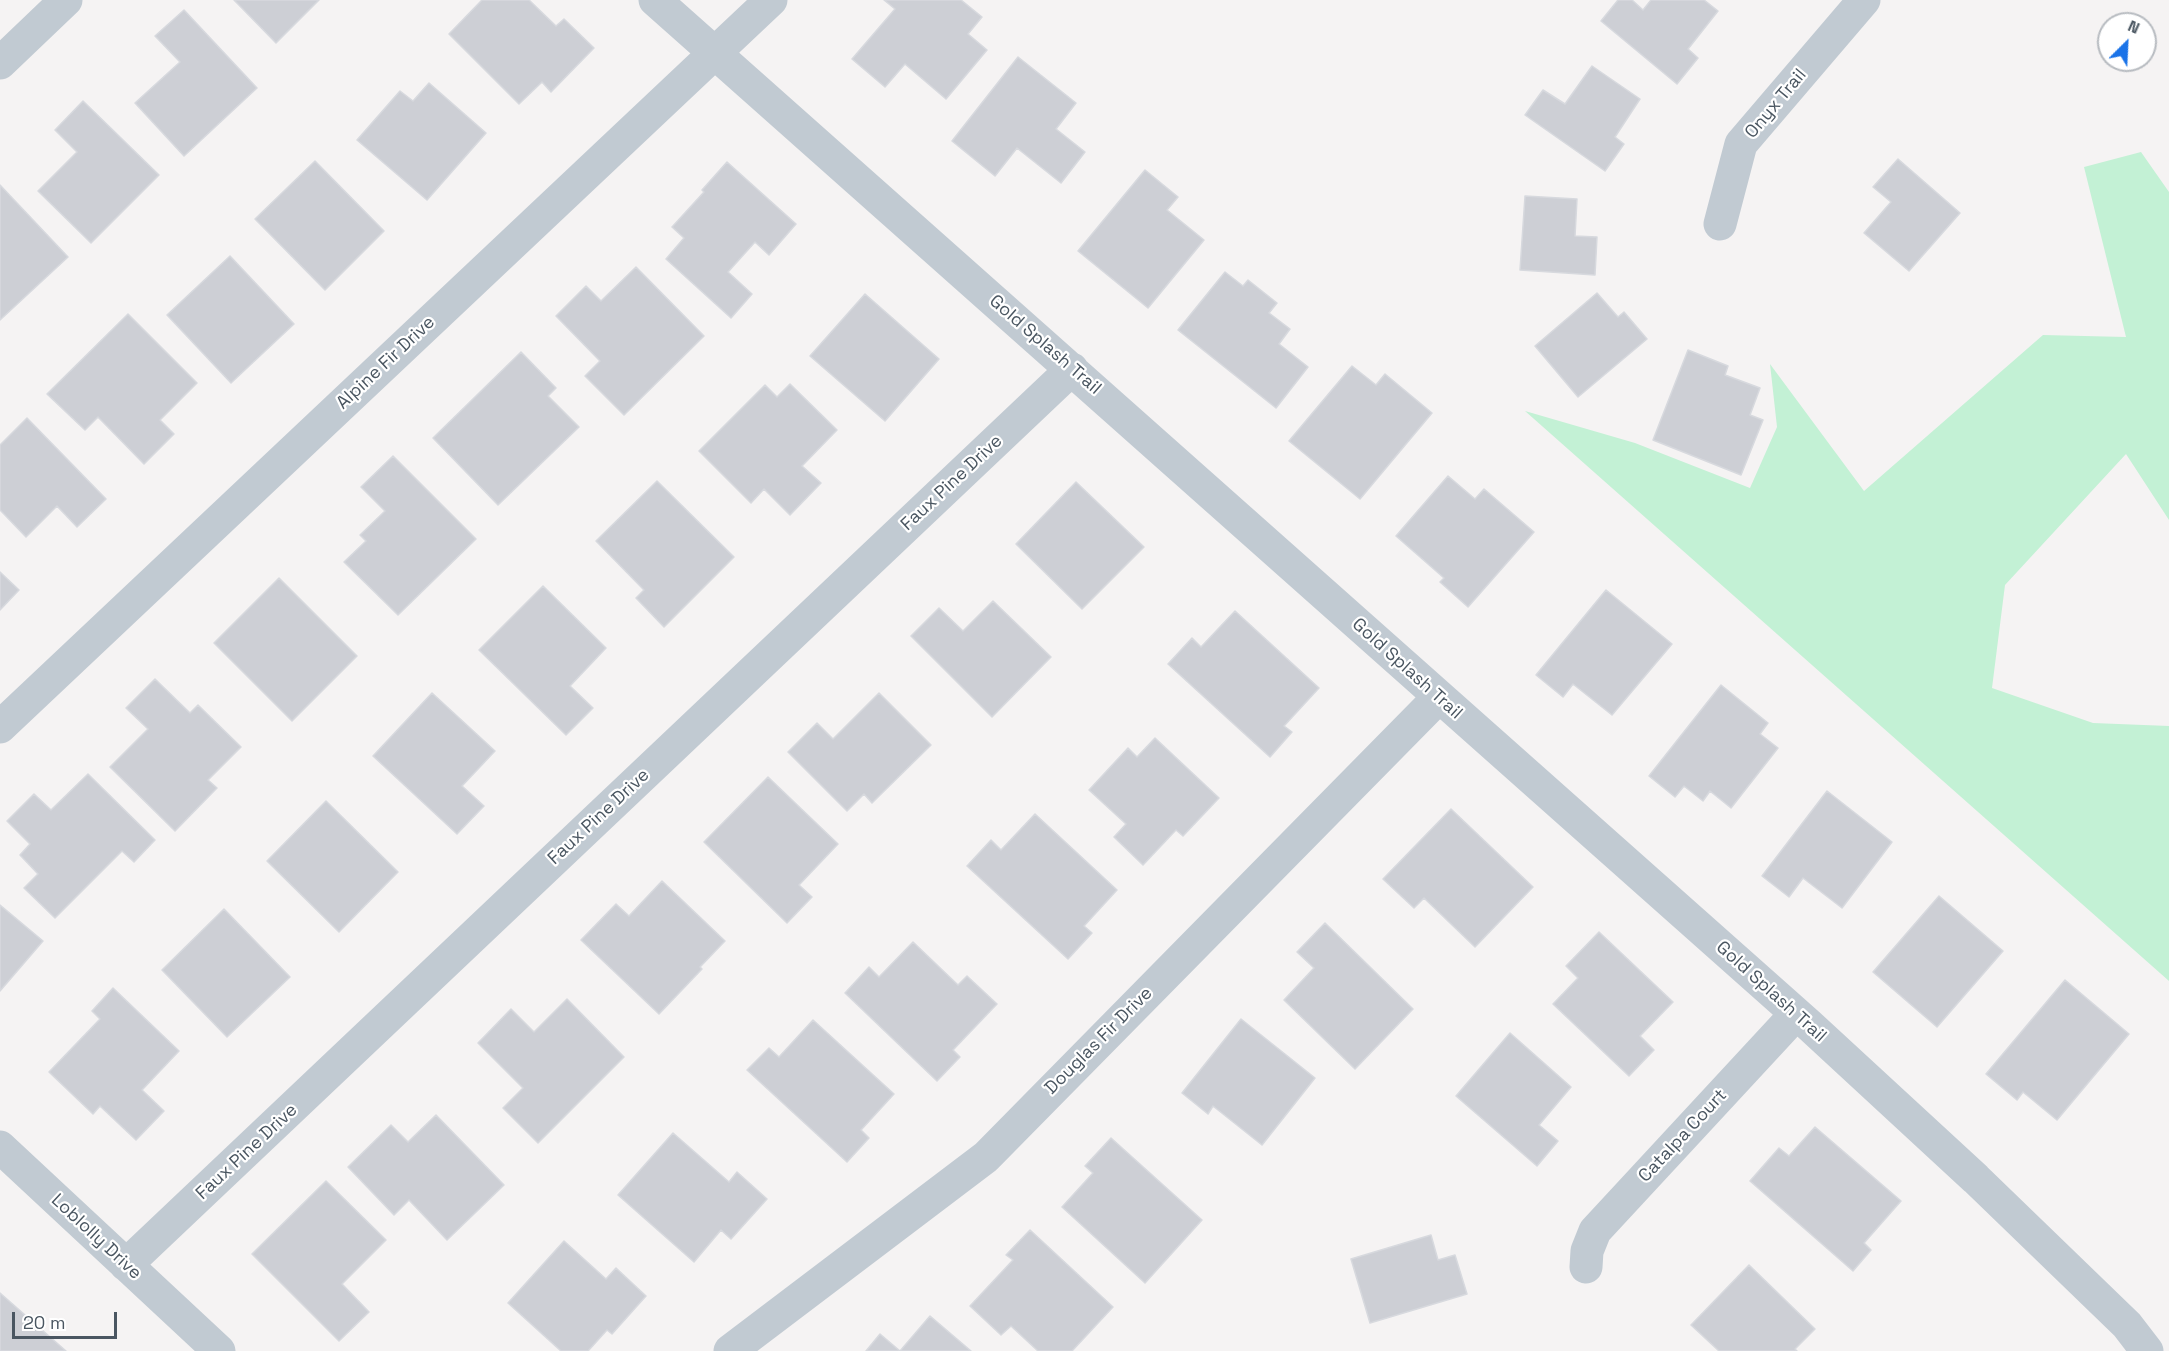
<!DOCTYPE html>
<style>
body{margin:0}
#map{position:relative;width:2169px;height:1351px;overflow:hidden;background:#f5f3f3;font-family:"Space Grotesk",sans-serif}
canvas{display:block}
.north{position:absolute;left:2097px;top:12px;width:60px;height:60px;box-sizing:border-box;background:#fff;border:2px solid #b7bbc0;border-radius:50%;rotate:24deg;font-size:16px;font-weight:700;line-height:24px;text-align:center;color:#4a5661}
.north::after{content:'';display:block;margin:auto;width:21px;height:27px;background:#1a73e8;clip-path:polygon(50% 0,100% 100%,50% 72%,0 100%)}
.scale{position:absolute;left:12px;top:1312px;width:105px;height:27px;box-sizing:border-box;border:3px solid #4a5661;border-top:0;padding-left:8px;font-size:18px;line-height:21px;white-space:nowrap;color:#4a5661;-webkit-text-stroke:4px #fff;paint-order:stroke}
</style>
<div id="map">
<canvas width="2169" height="1351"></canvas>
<div class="north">N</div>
<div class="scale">20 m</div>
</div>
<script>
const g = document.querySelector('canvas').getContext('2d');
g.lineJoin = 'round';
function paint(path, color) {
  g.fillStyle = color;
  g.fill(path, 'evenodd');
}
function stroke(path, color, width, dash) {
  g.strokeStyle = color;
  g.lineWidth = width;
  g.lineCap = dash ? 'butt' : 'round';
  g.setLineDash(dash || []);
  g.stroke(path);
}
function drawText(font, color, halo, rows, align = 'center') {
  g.font = font + ' "Space Grotesk",sans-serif';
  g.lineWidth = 4.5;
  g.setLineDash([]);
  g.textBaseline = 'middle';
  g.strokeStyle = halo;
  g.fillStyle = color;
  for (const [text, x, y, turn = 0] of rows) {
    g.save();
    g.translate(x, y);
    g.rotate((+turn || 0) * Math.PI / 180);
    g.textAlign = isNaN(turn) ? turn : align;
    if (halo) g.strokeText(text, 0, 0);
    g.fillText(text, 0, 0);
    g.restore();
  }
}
const green = new Path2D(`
 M2141,152l28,40v328l-43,-66 -121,131 -13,103 101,35 76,3v255l-644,-570 110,32 115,45 27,-61 -7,-63 94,127 179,-156 83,2 -42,-170z`);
const building = new Path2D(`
 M234,0h85l-43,43z
 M482,0h47l27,26 8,-7 30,29 -43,44 -9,-10 -23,22 -70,-70z
 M884,0h77l21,17 -14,17 19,16 -41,49 -41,-35 -20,23 -33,-28 43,-50z
 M1618,0h14l11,10 8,-10h53l14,11 -30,38 10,9 -21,26 -76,-63z
 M184,10l73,78 -73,68 -49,-53 45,-41 -25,-26z
 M1018,57l58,46 -20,26 29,23 -24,31 -44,-35 -22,28 -43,-35z
 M1592,66l48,33 -25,38 9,7 -19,27 -80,-56 18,-25 22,14z
 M429,83l57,50 -59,67 -70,-60 43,-49 13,10z
 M83,101l76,74 -68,68 -53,-52 39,-39 -22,-22z
 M1898,159l62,54 -51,58 -45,-38 27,-31 -18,-15z
 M315,161l69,70 -59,59 -70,-71z
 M727,162l69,62 -27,31 -14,-13 -27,30 24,22 -21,24 -65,-59 18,-21 -12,-11 32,-35 -2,-2z
 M1145,170l33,27 -11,13 37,30 -56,68 -70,-57z
 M0,185l68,72 -68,63z
 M1525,196l52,3 -2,37 22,1 -2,38 -75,-5z
 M230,256l64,68 -63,59 -64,-68z
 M636,267l68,69 -80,79 -39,-39 15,-15 -44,-45 30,-30 15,15z
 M1225,272l18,14 5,-6 29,23 -8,10 21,16 -11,15 29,23 -32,41 -98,-78z
 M1597,293l21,24 6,-5 23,27 -69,58 -43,-51z
 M865,294l74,65 -54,62 -75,-65z
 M128,314l69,69 -37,37 14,14 -30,30 -46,-47 -13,13 -38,-36z
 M1688,350l40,16 -3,9 35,13 -10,27 13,5 -22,55 -88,-35z
 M521,352l35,36 -8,8 31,31 -81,78 -65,-67z
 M1352,366l24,19 9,-11 47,39 -72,86 -71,-58z
 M790,384l47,46 -35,36 19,17 -31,32 -26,-26 -13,14 -52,-52 66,-66 12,12z
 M27,418l79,81 -29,28 -20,-21 -31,31 -26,-27v-65z
 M393,456l83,83 -78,76 -54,-53 22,-21 -6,-6 25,-24 -24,-24z
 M1448,476l27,23 9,-10 50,43 -66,75 -28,-25 4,-4 -48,-42z
 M657,481l77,76 -70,70 -28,-29 8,-8 -48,-49z
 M1076,482l68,65 -62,62 -66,-65z
 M0,572l19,18 -19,20z
 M279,578l78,78 -65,65 -78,-78z
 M543,586l63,62 -36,38 23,22 -27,27 -87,-85z
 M1606,590l66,54 -60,71 -39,-31 -10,13 -27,-22z
 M993,601l58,56 -59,60 -81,-81 28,-28 24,23z
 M1235,611l84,77 -35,38 8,6 -22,25 -102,-93 24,-26 9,9z
 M155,679l35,34 8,-8 43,42 -33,33 9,8 -42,43 -65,-64 38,-38 -22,-21z
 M1721,685l47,38 -8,11 18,14 -47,60 -21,-17 -7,10 -19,-15 -9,11 -26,-21z
 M432,693l63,58 -33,35 22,20 -27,28 -84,-78z
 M879,693l52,52 -59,58 -8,-9 -17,17 -59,-59 29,-29 16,16z
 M1155,738l64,60 -36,38 -7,-6 -33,35 -29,-28 12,-13 -37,-34 39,-42 9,9z
 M88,774l67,66 -21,22 -12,-11 -67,67 -31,-30 14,-14 -18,-19 10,-11 -23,-23 27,-27 17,16z
 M768,777l70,67 -39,41 13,12 -25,26 -83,-81z
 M1827,791l65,51 -50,66 -39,-30 -14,19 -27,-21z
 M326,801l72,71 -59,60 -72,-71z
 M1451,809l82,78 -58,60 -51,-49 -10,10 -31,-29z
 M1035,814l82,76 -33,36 8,7 -24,26 -101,-93 24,-26 10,10z
 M662,881l63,60 -25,26 2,2 -43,45 -78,-74 35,-36 13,12z
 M1939,896l64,55 -66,76 -64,-55z
 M0,905l43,36 -43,50z
 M224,909l66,68 -63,60 -65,-67z
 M1325,923l88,86 -58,60 -71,-69 30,-32 -17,-16z
 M1599,932l74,70 -33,34 14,14 -25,26 -76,-72 25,-26 -12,-12z
 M913,942l45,43 9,-9 30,28 -44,46 7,7 -23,24 -92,-88 24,-26 10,10z
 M2065,980l64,54 -72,86 -34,-28 -6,8 -31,-26z
 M113,988l66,63 -37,39 22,21 -28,29 -36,-34 -7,8 -44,-42 51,-53 -8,-8z
 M567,999l57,58 -86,86 -35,-35 20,-20 -45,-45 33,-34 23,23z
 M1241,1019l74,59 -53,67 -49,-39 -5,8 -26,-21z
 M813,1020l81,74 -33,36 8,8 -22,24 -100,-92 22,-22 10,9z
 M1510,1033l61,54 -32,38 19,16 -21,25 -81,-70z
 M436,1115l68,70 -57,55 -38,-40 -15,15 -46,-48 43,-42 17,17z
 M1815,1127l86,74 -37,42 7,7 -18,21 -103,-90 29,-33 10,8z
 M673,1133l56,49 8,-10 30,27 -36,40 -10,-9 -27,32 -76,-67z
 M1111,1138l91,82 -57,63 -83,-76 31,-34 -8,-7z
 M326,1181l60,59 -44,44 27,28 -30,29 -87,-87z
 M1030,1230l83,77 -41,44h-34l-27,-25 -10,9 -31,-29 43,-46 -7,-5z
 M1431,1235l7,25 17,-5 12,39 -97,29 -19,-64z
 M564,1241l42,38 10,-11 30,28 -34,38 -5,-4 -19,21h-27l-53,-48z
 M1749,1265l66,64 -20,20 2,2h-78l-28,-26z
 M0,1293l66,58h-66z
 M930,1316l41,35h-105l14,-17 20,17z`);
const minor = new Path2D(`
 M655,0l1153,1024 168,155 151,146 20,26
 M0,63l66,-63
 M1720,224l21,-80 123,-144
 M0,727l771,-727
 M0,1147l219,204
 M126,1265l946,-896
 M1586,1267l1,-16 8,-20 201,-217
 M730,1351l256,-194 453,-460`);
const streetNames = [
 ["Onyx Trail",1776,104,-50],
 ["Gold Splash Trail",1045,345,41],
 ["Alpine Fir Drive",386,363,-43],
 ["Faux Pine Drive",952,483,-43],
 ["Gold Splash Trail",1407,669,42],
 ["Faux Pine Drive",599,817,-43],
 ["Gold Splash Trail",1771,992,42],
 ["Douglas Fir Drive",1099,1041,-45],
 ["Catalpa Court",1683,1136,-47],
 ["Faux Pine Drive",247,1152,-43],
 ["Loblolly Drive",96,1237,43]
];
paint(green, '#c3f1d5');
paint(building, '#cdcfd5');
stroke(building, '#d7d9de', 1.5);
stroke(minor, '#c1cad2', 33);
drawText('18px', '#4a5661', '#fff', streetNames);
</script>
